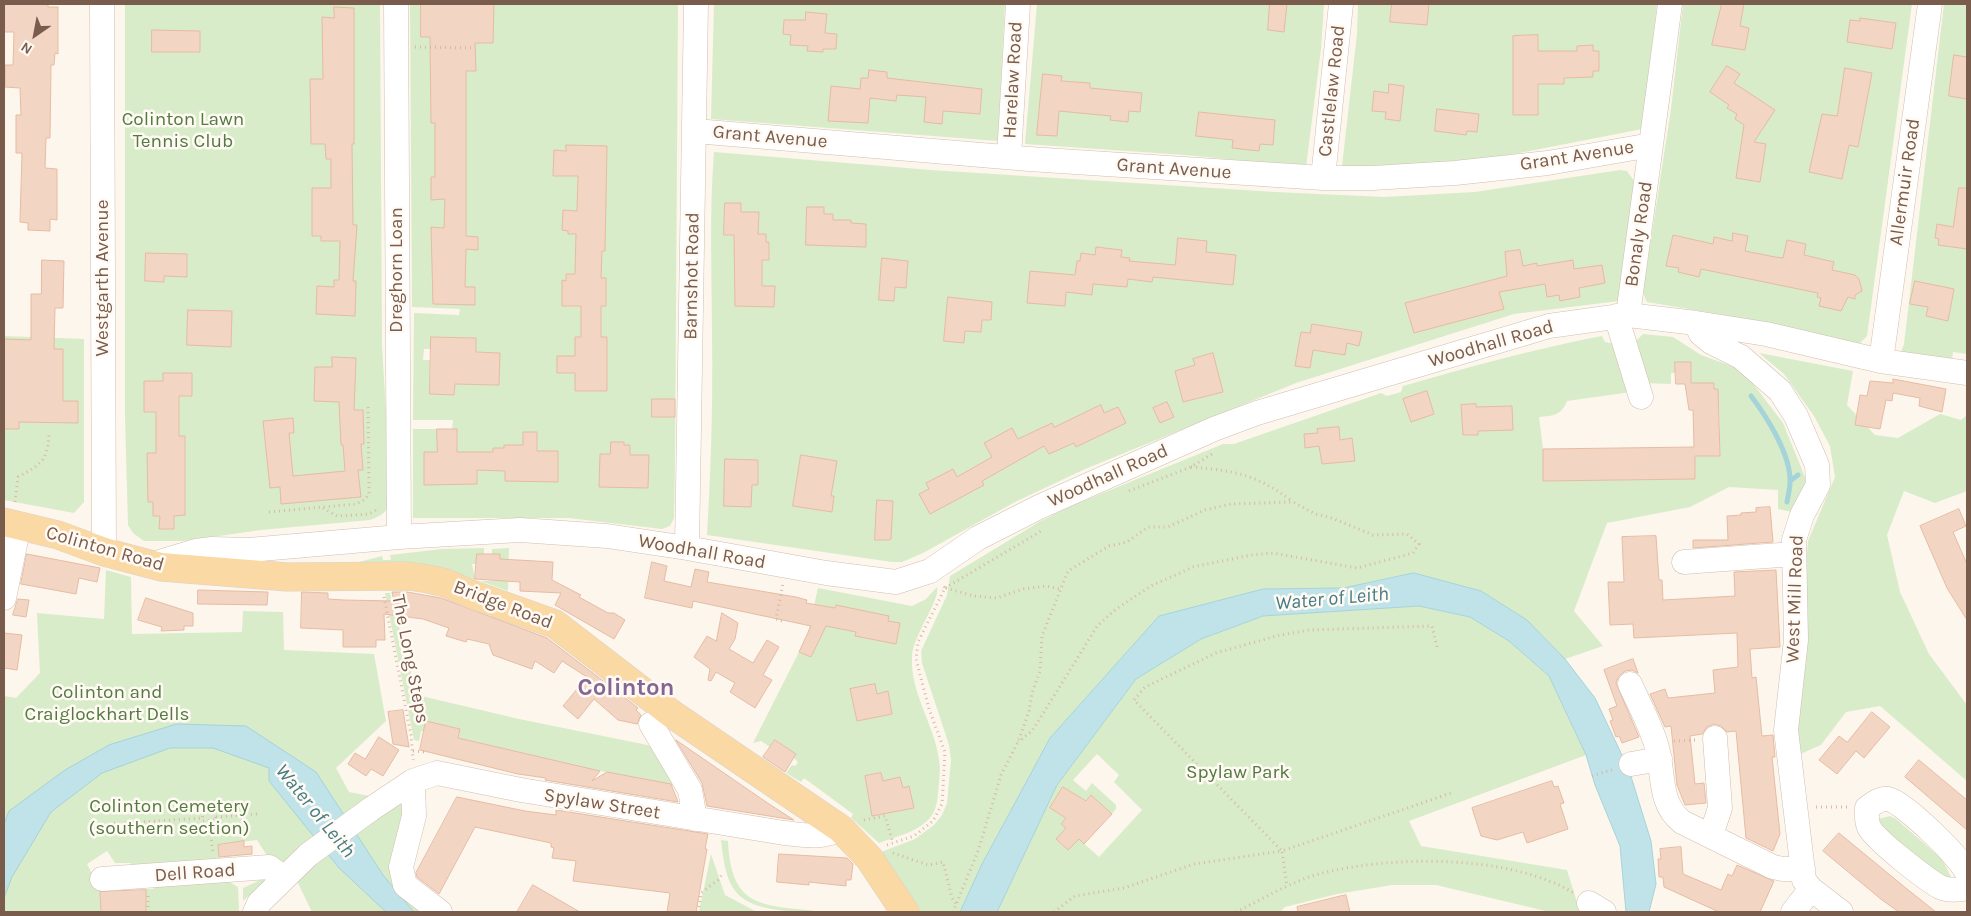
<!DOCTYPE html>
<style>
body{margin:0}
#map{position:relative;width:1971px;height:916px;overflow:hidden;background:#fdf6ec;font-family:Karla,sans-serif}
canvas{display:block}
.frame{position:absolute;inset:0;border:5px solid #7a5c4d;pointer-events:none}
.north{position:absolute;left:10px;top:10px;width:50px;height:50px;-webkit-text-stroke:4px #fffaf3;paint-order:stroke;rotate:213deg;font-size:14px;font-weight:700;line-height:20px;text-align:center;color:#7a5c4d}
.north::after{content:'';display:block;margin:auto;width:18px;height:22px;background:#7a5c4d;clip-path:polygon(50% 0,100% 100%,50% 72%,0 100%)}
</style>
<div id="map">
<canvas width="1971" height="916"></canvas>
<div class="frame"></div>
<div class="north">N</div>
</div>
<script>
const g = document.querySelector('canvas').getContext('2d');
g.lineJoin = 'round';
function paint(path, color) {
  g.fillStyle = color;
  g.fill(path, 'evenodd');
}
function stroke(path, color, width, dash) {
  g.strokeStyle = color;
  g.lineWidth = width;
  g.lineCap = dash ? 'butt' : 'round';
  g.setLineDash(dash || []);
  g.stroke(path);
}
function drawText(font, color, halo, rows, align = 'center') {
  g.font = font + ' Karla,sans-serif';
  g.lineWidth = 5;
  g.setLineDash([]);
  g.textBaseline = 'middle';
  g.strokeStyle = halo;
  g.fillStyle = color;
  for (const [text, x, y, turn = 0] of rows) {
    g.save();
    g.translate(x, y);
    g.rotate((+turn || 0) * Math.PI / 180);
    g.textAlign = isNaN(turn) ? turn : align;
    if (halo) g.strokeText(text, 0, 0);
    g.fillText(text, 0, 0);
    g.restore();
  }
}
const green = new Path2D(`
 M125,4h255l2,341 9,152c-1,13 -9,19 -21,23l-109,10 -78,11h-39l-11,-8 -5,-8 -3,-108z
 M410,4h268l-3,457 -1,57 -4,8 -8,3 -93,-11h-156v-89h39l1,-9h-40l1,-107 45,2 1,-6 -48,-2zM431,337l44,1 1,14 24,1 -1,32h-27l-17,-14 -1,23h-24v-34h-7l1,-11h7z
 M714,4h291l-7,137 -287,-22z
 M1037,4h287l-3,45 -15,118 -121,-12 -160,-11z
 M1358,4h299l-15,125 -148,29 -85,8h-67l15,-132z
 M1683,4h229l-45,332 -8,8 -106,-24 -106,-18c-6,-9 -2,-20 -1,-30l25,-163z
 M1944,4h23v357v-7l-14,-2 -1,8 -51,-8 3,-8z
 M714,152l217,18 344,22 109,5 91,-5 145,-22 7,1 7,10 -15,120 -105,13 -218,69 -211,86 -70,33 -92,51 -21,9h-10l-185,-27c4,-65 6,-131 5,-197 0,-62 -3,-124 2,-186z
 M1643,334l30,3 28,18 33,12 17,14 32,42 22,54 1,16 -14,19 -14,-3v-19l-49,-3 -39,20 -83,16 -33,88 29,35 -38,13 -38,-39 -46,-29 -67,-18 -71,15 -80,1 -104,27 -109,122 -68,126 -22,48h-40l-39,-60 34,-13 19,-14 8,-10 5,-12 4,-43 -2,-15 -27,-82 -1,-12 26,-56 3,-19 89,-54 32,-16 152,-62h11l147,-51 6,3 14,-4 2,-6c66,-19 131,-37 199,-50l3,6 10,2 16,48 -64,9c-5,14 -14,15 -28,16l4,32v32l152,-2v-23h25l-1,-55 -5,-12v-6h-23v-21l-16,11h-4v11l-27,-1 -10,-40z
 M4,336l80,3v163l-10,11 -70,-13z
 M1759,353l94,18 -6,34 28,30 23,3 42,-24 21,6 6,-5v76l-32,12 -31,-12 -17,44 13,57 29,62 38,51v76l-87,-75 -34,6 -25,33 -23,10 -3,-40 13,-174 27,-64 -5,-31 -16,-30 -30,-42z
 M484,548v6h-7v10h-5l3,16 -10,-4 -1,4 -116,-15 34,-9 1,4h8l-1,-5 52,-6z
 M509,548l-1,43 -28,-10h19l1,-27h-8v-5z
 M106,570l25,7 1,57 110,-2 1,-21 40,1 1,38 90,4 12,67 -50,47 13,24 53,10 3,12 -6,35 28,63h-115l-16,-33 -14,-18 -12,-1 -13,-20 -39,5 2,20 -88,9 -1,-11h-16l-8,-12 -20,13 13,25 1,23h-97v-216l12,2 24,-25 -3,-60 67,6z
 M937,587c4,12 -25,50 -25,70 -2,36 23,69 27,103 2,11 0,23 -1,34 -1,10 -3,20 -11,27 -13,12 -32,16 -48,22l-28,-25 2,-4 -49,-36 -3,4 -15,-9 6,-8 3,1 3,-4 -4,-4 2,-4 -21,-14 -5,7 -9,-6 -8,2 46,-91 12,5 9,-19 -12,-6 10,-44 94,18 14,-7z
 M385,593h5l27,102 102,24 143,29 15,38 -92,-18 -127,-30 2,-9 -9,-2 -30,4 -2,10 -5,-1z
 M1419,606l51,11 39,24 40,35 37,79 -177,66 12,25 146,24 13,42h-30l-114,-27h-44l-55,9 -52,13 -5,5h-283l60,-127 79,-106 65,-40 62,-23zM1097,754l22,21 -5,7 28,28 -43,47 -20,-18 -11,11 -12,-11 10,-11 -5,-4 5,-6 -16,-10 13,-21 23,14 5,-6 21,19 4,-5v-4l-24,-22 -6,8 -13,-11z
 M1890,816l6,3 46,40 9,18 -1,5 -67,-45 -5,-18z
 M721,840l7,1c3,72 39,63 95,71 -24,0 -70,1 -87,-20 -11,-13 -13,-35 -15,-52z
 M711,854l14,41 32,17h-58z
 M273,874l-30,27v-13z
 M221,877l17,10 1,25h-93v-23h7l8,-9z`);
const water = new Path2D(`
 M1414,573l67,18 46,29 38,39 30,39 34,72 22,71 5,43 -7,28h-23l-6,-66 -25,-61 -9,-30 -37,-79 -40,-35 -39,-24 -51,-11 -156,10 -62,23 -65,40 -79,106 -60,127h-37l22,-48 68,-126 109,-122 104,-27 80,-1z
 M177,724l69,2 70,46 67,103 31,37h-28l-47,-44 -70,-87v-13l-56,-20h-43l-68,25 -51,39 -39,65 -8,21v-74l5,-13 56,-41 44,-25z`);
const stream = new Path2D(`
 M1751,396c16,21 40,59 39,86 0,7 -2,14 -3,20
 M1790,481l8,-6`);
const building = new Path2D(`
 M5,4h43v3h10v47l-3,-1 -1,12h-3l-1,73h-4l-1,30 12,1v51l-7,-1v12l-22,-1v-7l-8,-1 2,-69h-6v-38h5l-1,-27 -15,-1v-22h8l1,-33h-9z
 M421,4h73l-1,39h-18l1,28h-10v165l12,1v13l-12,-1 -1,38h10v18l-42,-1 -2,-77 13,1 1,-29 -14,1v-23h4v-54h-4l-1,-86h-9z
 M1270,4h17l-3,28 -16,-2z
 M1392,4h37l-2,21 -37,-3z
 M1722,4h22l-4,22 9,2 -4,22 -33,-5z
 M334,7l20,1v136h-2l1,81h4l-4,56h3l-1,35 -39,-2 1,-28 17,1v-7h5l1,-39h-19v-5h-9v-48h19v-29h-5l-1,-15h-14l-1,-65h13l-1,-62 12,1z
 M806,12l21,2 -2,19 12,1 -1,15h-13v3l-16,-1 1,-5 -18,-1 1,-10 -8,-1 1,-14h21z
 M1860,18l36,5 -4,26 -45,-7 3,-22 10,1z
 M152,30l48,1v21h-48z
 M1538,35v16h39v-5l16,-1v6h6v20h-6v6l-29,1v6h-26v31h-25v-79z
 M1954,55l13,2v42l-18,-3z
 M1727,66l13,8 -6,9 41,27 -21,32 12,2 -6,38 -24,-4 8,-53 -9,-6 2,-5 -10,-6 2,-3 -19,-13z
 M1845,68l27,5 -14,74 -9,-2 -7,34 -33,-7 13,-58 15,2z
 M869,70l18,2v6l95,11 -2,25 -37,-3 -1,13 -18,-2 2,-25 -29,-2 -1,6 -26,-3 -2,25 -40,-2 3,-35 29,3 1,-11h7z
 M1043,74l19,2 -1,5 29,2v5l52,5 -2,19 -11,-1 -1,11 -18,-2 1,-4 -52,-5 -2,25 -20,-1z
 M1389,84l15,2 -4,35 -15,-2 1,-7 -14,-1 2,-20 14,2z
 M1437,109l42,5 -2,18 -10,-1 -1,4 -31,-4z
 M1199,112l76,8 -2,25 -13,-1 -1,7 -27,-3 1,-8 -37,-4z
 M566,145l41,1 -2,105h-3l-1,27h5v28h-5v31h6v54h-32v-18h-18v-17h18v-19h6v-31h-19v-26l4,1v-7h9l1,-40h-8v-3l-6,-1 1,-20 14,1 1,-35h-25l1,-26 12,1z
 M1959,188h8v61l-29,-4 1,-6 -4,-1 2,-14 16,3z
 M725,203h16v9h18l-1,22h8v8h3v18h-7v26h13l-1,21 -39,-1 -1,-71h-10z
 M807,207h17v7h9v6h18v3l15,1v23l-60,-2z
 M1733,233l15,3 -3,15 30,6 8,1 4,-18 19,4 -2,11 30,7 -2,8 23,5 4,4 3,12 -7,4v4l-7,-2 -7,14 -22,-5 2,-8 -4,-1 1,-4 -117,-24 -2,8 -21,-5 1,-4 -13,-2 7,-31 40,9 1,-7 18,4z
 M1178,238l29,3 -1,11 30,3 -3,30 -80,-8 -1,5 -24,-3 -1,8 -34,-3 -1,11 -26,-3 -1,14 -38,-3 3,-32 45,4 2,-14h3l1,-8 14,2 1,-8 26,3 -1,7 9,1 -1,3 46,4z
 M1520,250l3,16 14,-3v3l36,-6 1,9 28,-4 3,18 -26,5 1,9 -20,4 -1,-6 -12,2 -2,-13 -46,8 5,17 -90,24 -9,-30 102,-27 -2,-24z
 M146,253l41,1v23l-23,-1v6l-19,-1z
 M882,258l26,3 -2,27 -11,-1 -1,14 -15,-1z
 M42,260l22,1 -1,47h-8l-1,41h9v52h15v22l-59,-1v7h-15v-90l27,1v-46h10z
 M1915,281l39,8 -6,32 -22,-5 2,-9 -18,-3z
 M948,297l44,5 -1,18h-9l-1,12 -16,-1 -1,12 -20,-2z
 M188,310l44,1 -1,36 -44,-2z
 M1312,324l50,8 -3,14 -12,-3 -2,12 -32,-5 -3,18 -15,-2 6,-34 9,1z
 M431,337l45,1v14l24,1 -1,32 -44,-1 -1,11 -24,-1z
 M1213,353l10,39 -40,10 -8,-31 20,-6 -2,-6z
 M332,357l24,1 -2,52h9l1,34h-3l2,26h-5l3,27 -80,7 -1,-17 -10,1 -7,-67 30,-3 1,15h-5l4,43 52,-5 -2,-26h-2l-2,-43 -25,-1 1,-34h17z
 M1675,362h16v21h23v6h4l2,67h-25v23l-152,2v-32l151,-2 -1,-37h-4l-4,-26h-9z
 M163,373h29v23h-13v40h6v79l-11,1v13h-15l1,-13h-7v-14h-5l-1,-49h9v-41h-12v-31h19z
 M1893,379l53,10 -4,23 -23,-6 1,-8 -27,-5 -1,8 -6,-1 -6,29 -25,-4 5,-30 7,1 3,-15 23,2z
 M1427,391l7,23 -23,8 -8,-23z
 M652,399h23v18h-23z
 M1167,402l7,15 -14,6 -7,-15z
 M1476,404v3l36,-1 1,24 -35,1v4h-15l-2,-30z
 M1101,405l3,8 14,-6 8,16 -50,24 -2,-4 -25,11 -5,-8 -62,35 2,4 -54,29 -11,-20 10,-5 -3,-6 27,-14 4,8 35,-20 -8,-14 28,-15 6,11 34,-16 2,4z
 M1339,427l1,13 12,-2 3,23 -33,3 -3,-18 -14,2 -1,-14 14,-1 -1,-4z
 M437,429h20v23h36v-4h11v-3h19v-13h14v19h21v31l-53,-1v-10l-28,-1v14l-53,1v-33h13z
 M611,442h13v3h6v10h19l-1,33 -49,-1 1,-33h10z
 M801,455l36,6 -6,35h3l-2,16 -39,-6z
 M725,459l33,1v25h-6l-1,22 -27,-1z
 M877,500l16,1 -2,38 -2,1h-14z
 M1770,507l3,35 -80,6v-8h35l-1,-24 14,-1v-2l15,-1v-4z
 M1959,509l7,17 -13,6 14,32v56l-20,-32 -27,-62z
 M1656,536l3,44h3l1,20 72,-4 -1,-24 42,-2 4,77 -30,2 2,29 4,-1 6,59 11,-1 2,22h-3l8,77 -7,17 -27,-13 -10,-107 -9,1 -6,-6 -7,-2 -7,3 -5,7 -12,2 5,48 9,-1 2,20 -21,2 -8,-20 -6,-59 -6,1 -15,-33 15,-5 3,9 47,-5 -2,-23 25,-3 -1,-34 -103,5 -1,-14 -23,1 -2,-43h16l-2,-45z
 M27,554l73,14 -3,14 -18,-4 -3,16 -55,-10z
 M477,554h23v5l53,3 -1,18 29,15 -2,2 29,16h6l11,7 -11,19 -59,-34 6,-12 -41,-2v-9l-45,-3z
 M652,562l15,4 -3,15 27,6 4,-18 14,3 -2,10 89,15 11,3 -1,3 29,5 1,-3 53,11 -1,5 12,2 -4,21 -41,-8 1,-4 -30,-6 -15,31 -12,-5 12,-26 -118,-25 -1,7 -47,-10z
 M198,590l70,2 -1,13 -69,-1z
 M302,592l26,1v6l16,1 50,1 -2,-9h15l34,6 106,40 81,62 10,8 -2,2 5,5 -4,9 -19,-4 -24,-21 -16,20 -15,-13 24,-29 -25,-16 -8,12 -19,-12 -3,8 -39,-14 -4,-11 -22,-5 -1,3 -20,-6 3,-8 -26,-9 -39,-5 1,26h-9v7h-33v-17l-42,-2z
 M146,598l47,15v13h-9v4l-23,1 1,-4 -24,-7z
 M18,599l11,1 -3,17 -13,-2z
 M722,613l16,10 -3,16 -6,10 24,14 14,-23 12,7 -16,28 9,5 -17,28 -25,-16 5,-9 -19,-11 -5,9 -3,-1 2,-11 -16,-12 13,-21 9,5z
 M4,633l18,2 -5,35 -13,-2z
 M1633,659l5,14 -6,-3 -7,1 -6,5 -3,7 23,54 -17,6 -3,-7 -3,1 -6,-16 3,-1 -4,-11 8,-3 -13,-36z
 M875,684l2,10 11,-3 4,23 -35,7 -7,-32z
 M403,710l6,37 -16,-3 -5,-32z
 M1872,712l18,15 -26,31 -8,-7 -19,23 -18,-14 20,-24 8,6z
 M426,721l34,8 -2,9 142,33 -8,10 15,-9 64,12 7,18 -133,-22 1,-2 -28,-4 -98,-24z
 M379,737l20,13 -16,26 -12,-7 -5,7 -18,-12 7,-11 10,6z
 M676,740l93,64 25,16 -87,-14 -5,-23z
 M775,740l21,14 -11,18 -22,-15z
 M1919,760l48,40v30l-62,-53z
 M881,773l2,8 17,-4 3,11 6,-2 5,22 -42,8 -7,-40z
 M1552,781l2,6 4,-1 6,17 -4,1 8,25 -41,14 -4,-11 -26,8 -16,-4 -9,-28z
 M1063,787l23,14 5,-6 21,19 -28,30 -5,-5 -11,11 -12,-11 10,-11 -5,-4 5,-6 -16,-10z
 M457,797l68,14 31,4v-5l152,24 -3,15h2l-11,63h-29l3,-19 -97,-12 3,-20 -24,-3 2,-10 -3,-1v-4l-76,-16 -36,67 -22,-17 -1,-4z
 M1839,833l68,56 29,23h-37l-17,-12 -59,-49z
 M244,841v6l8,-1v8l-33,3 -1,-12z
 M1681,847l2,27 38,16 7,-16 4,2 5,-11 37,16 -14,31h-41l-55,-25 -1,-10h-4l-1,-18h3l-1,-10z
 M779,854l68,4 6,6 -2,16h-5v6l-37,-4v3l-32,-3z
 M533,885l47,27h-63z
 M146,890v22h-45l-1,-20z
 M1346,895l4,17h-52l-1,-5z`);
const path = new Path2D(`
 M415,47l59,1
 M1191,467c45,4 64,7 101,34
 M1129,491l62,-24 21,-13
 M15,502l3,-25c23,-13 29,-15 31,-42
 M323,508l14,8 32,-2 9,-5
 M269,512l87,-8 8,-4 5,-6 -1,-89
 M945,588l98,-58
 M946,588l28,8 23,2 26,-9 23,-3 14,3
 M384,597l27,138 2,25
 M782,621l-6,-2 7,-35
 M1437,647l-5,-21 -123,4 -33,6 -60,17 -71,34 -11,13 148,151 172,-59
 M1674,741l21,-1
 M413,751l11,1
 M1592,776l22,-7
 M1816,807h31
 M215,812l1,8 -13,1 -1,-8z
 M216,817l41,-3
 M209,820l4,33
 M864,820l21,-4 8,27
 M109,824l94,-6
 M887,845l27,-9 19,-15 9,-17 3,-52 -16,-43 -13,-50 2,-17 27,-54 -2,-3
 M893,853l35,12 15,-3 9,36 4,6
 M699,907l2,-14 17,-13 5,-7
 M148,912v-17
 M953,912l25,-61 23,-76 17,-33 11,-31 3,-18 8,-22 2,-35 26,-65 41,-25 18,-4 21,-15h20l37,-17 26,-6 62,-2 22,12 17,4 41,17 34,-1 12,10 -6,9 -56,15 -84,-15 -22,2 -58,12 -42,19 -35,23 -18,16 -66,106 -14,11
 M1054,912l21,-16 49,-8 70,-24 88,-13 5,35
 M1236,912c27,-13 54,-30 83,-38 72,-19 190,-20 255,19`);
const minor = new Path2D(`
 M102,4l2,548
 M396,4l3,533
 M695,131l334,28 294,19h50l82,-5 93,-10 103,-18
 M1009,157l9,-153
 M1323,178l18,-174
 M1628,315l42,-311
 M1616,316l25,81
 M1696,323l5,11 10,8 30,15 39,34 16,25 21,49 1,20 -16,30 -8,25 2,100 -10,90 18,150 7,9 30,23
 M1881,361l49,-357
 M687,548l9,-544
 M1684,562l110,-8
 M153,564l43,-13 16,-2 37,1 150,-13 121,-7 87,6 80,12 139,25 70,9 34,-11 48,-33 61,-31 175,-78 43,-16 292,-87 79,-11 68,8 70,11 115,27 86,12
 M4,598l15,-73
 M1630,684c9,20 20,40 26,60 9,28 1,58 26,78l91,45 10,2h20
 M651,724l39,66 5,29
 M1631,764l29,-5
 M413,781l1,35 -13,51 4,18 35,27
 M1711,835l9,-27 -5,-70
 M1967,873c-6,-15 -63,-71 -79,-74 -8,-1 -14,4 -21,9 0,6 -1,13 2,19 5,12 58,53 71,60 8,4 20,3 27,1
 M102,879l167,-12 15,11
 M1589,903l15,9
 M255,912l4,-9 49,-48 63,-46 42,-28 24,-8 84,17 263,43c20,2 38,6 57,-4
 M1793,912l18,-23`);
const major = new Path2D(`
 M4,522l54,13 46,17 57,15 126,10 121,-1 20,3 18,4 22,10 87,31 117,90 169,115 28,29 36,54`);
const streetNames = [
 ["Harelaw Road",1013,80,-87],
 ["Castlelaw Road",1332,91,-84],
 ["Grant Avenue",770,137,5],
 ["Grant Avenue",1577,156,-9],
 ["Grant Avenue",1174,169,4],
 ["Allermuir Road",1905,182,-82],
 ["Bonaly Road",1639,234,-82],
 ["Dreghorn Loan",397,270,-90],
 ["Barnshot Road",692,276,-89],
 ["Westgarth Avenue",103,278,-90],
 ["Woodhall Road",1491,344,-16],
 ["Woodhall Road",1108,476,-24],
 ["Colinton Road",105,549,16],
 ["Woodhall Road",702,552,10],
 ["West Mill Road",1795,599,-88],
 ["Bridge Road",503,605,21],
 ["The Long Steps",410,659,79],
 ["Spylaw Street",602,804,9],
 ["Dell Road",195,873,-4]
];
const parkNames = [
 ["Colinton Lawn",183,120],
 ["Tennis Club",183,142],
 ["Colinton and",107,693],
 ["Craiglockhart Dells",107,715],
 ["Spylaw Park",1238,773],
 ["Colinton Cemetery",169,807],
 ["(southern section)",169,829]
];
const waterNames = [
 ["Water of Leith",1332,599,-5],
 ["Water of Leith",315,811,51]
];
const districtNames = [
 ["Colinton",626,688]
];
paint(green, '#d8ecc9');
paint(water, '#bfe3e8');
stroke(water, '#a5d3da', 1);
stroke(stream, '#a5d3da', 5);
paint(building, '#f3d5c3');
stroke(building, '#e6bba3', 1);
stroke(minor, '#d1beb0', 25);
stroke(major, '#dad1cd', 29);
stroke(path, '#d9b8a5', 3, [1, 4]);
stroke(minor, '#fff', 24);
stroke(major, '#fbd9a5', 28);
drawText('19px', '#7a5c4d', '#fffaf3', streetNames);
drawText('19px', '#537a41', '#fffaf3', parkNames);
drawText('italic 20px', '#437c86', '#fffaf3', waterNames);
drawText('bold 24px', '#846695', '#fffaf3', districtNames);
</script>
